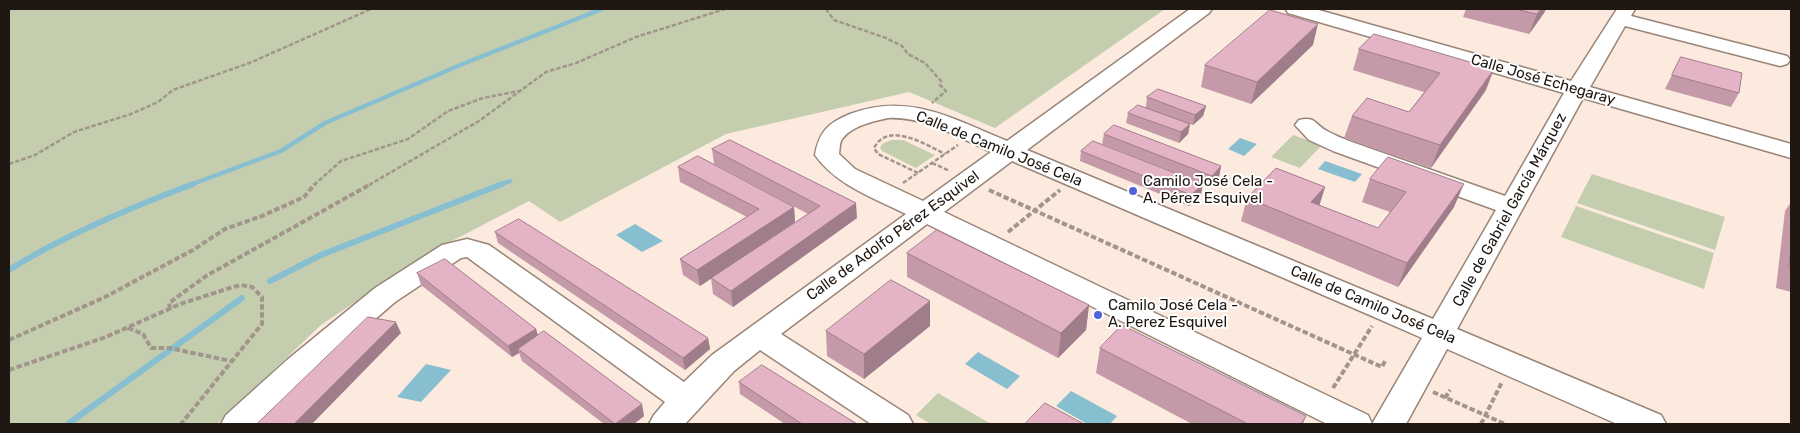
<!DOCTYPE html>
<meta charset="utf-8">
<style>
body{margin:0}
#map{position:relative;width:1800px;height:433px;overflow:hidden;background:#fceadf;font-family:Rubik,sans-serif}
canvas{display:block}
.frame{position:absolute;inset:0;border:10px solid #1e1712;pointer-events:none}
</style>
<div id="map">
<canvas width="1800" height="433"></canvas>
<div class="frame"></div>
</div>
<script>
const g = document.querySelector('canvas').getContext('2d');
g.lineJoin = 'round';
function paint(path, color) {
  g.fillStyle = color;
  g.fill(path, 'evenodd');
}
function stroke(path, color, width, dash) {
  g.strokeStyle = color;
  g.lineWidth = width;
  g.lineCap = dash ? 'butt' : 'round';
  g.setLineDash(dash || []);
  g.stroke(path);
}
function drawText(font, color, halo, rows, align = 'center') {
  g.font = font + ' Rubik,sans-serif';
  g.lineWidth = 4;
  g.setLineDash([]);
  g.textBaseline = 'middle';
  g.strokeStyle = halo;
  g.fillStyle = color;
  for (const [text, x, y, turn = 0] of rows) {
    g.save();
    g.translate(x, y);
    g.rotate((+turn || 0) * Math.PI / 180);
    g.textAlign = isNaN(turn) ? turn : align;
    if (halo) g.strokeText(text, 0, 0);
    g.fillText(text, 0, 0);
    g.restore();
  }
}
const green = new Path2D(`
 M9,9h1156l-170,119 -86,-36 -183,42 -166,88 -31,-21 -104,54 -104,70 -104,99h-208z
 M1293,135l29,10 -22,23 -29,-11z
 M891,140h12l32,15 -19,13 -34,-17 -2,-3 2,-4z
 M1592,174l133,43 -10,33 -138,-47z
 M1576,206l138,47 -10,36 -143,-52z
 M938,393l53,31h-60l-15,-9z`);
const water = new Path2D(`
 M1240,138l17,6 -13,12 -16,-7z
 M1325,161l37,13 -7,8 -37,-13z
 M635,224l28,17 -21,11 -26,-17z
 M978,352l42,24 -13,13 -42,-25z
 M426,364l25,6 -30,32 -24,-5z
 M1071,391l46,25 -7,8h-23l-31,-18z`);
const streamFar1 = new Path2D(`
 M190,185l91,-34 44,-28 140,-60 137,-54
 M499,185l11,-4`);
const stream = new Path2D(`
 M9,270c55,-35 123,-63 184,-86
 M270,281l51,-26 181,-71
 M68,424l174,-126`);
const pathFar1 = new Path2D(`
 M826,9l8,11 52,18 16,8 6,8 17,9 16,18 -1,4 6,6 -14,12
 M932,163l18,8
 M9,164l26,-9 39,-23 57,-18 27,-12 15,-12 79,-28 119,-53
 M918,173l-40,-19 -4,-6c14,-27 51,-4 71,6
 M903,183l55,-38
 M314,185l27,-24 67,-22 40,-28 35,-13 36,-7
 M369,185l110,-64 67,-49 30,-9 60,-26 89,-28`);
const path = new Path2D(`
 M989,190l393,177 3,-6
 M1008,232l52,-42
 M170,309l-1,-6 37,-27 165,-92
 M128,328l15,6 8,14h18l62,13
 M9,340l94,-42 90,-48 32,-21 37,-13 42,-19 11,-13
 M9,370l97,-33 74,-33 50,-16 11,-3 11,2 10,10v27l-81,100
 M1333,388l39,-62
 M1433,392l72,32
 M1445,398l5,-8
 M1481,424l21,-42`);
const minor = new Path2D(`
 M1190,9h22l-3,4 -182,137 406,169 63,-109 -163,-59 -24,-11 -14,-15 4,-5c17,-4 15,4 28,11 7,4 15,7 22,10l156,55 59,-103 -276,-80 -2,-4h29l256,72 46,-72h18l-4,7 156,40 3,4 -3,4 -7,2 -155,-40 -35,61 201,57v14l-208,-60 -126,231 204,86 5,9h-49l-170,-75 -41,75h-79l-400,-200 -146,110 127,81 5,9h-42l-111,-74 -26,21 -49,53h-36l5,-9 11,-13 -198,-145 -6,1 -66,44 -86,74 -50,48h-38l5,-9 61,-55 88,-72 67,-43 25,-6 22,6 195,137 28,-27 194,-141c-32,-16 -70,-29 -91,-59 4,-23 13,-32 35,-41 59,-22 103,5 157,27zM888,118c36,-2 72,20 103,34l-68,49 -68,-32 -16,-15c1,-5 0,-12 4,-16 9,-12 31,-17 45,-20zM1012,161l360,155 50,22 -50,86 -4,-9 -424,-203z`);
const wall = new Path2D(`
 M1466,9h80l-2,4 -15,21 -66,-17z
 M1374,34l112,56 -55,78 -87,-30 8,-22 57,-4 15,-20 -71,-22 6,-21z
 M1313,45l-62,59 -50,-17 4,-22z
 M1681,57l58,36 -8,14 -66,-18z
 M1147,97l59,9 -3,10 -10,9 -3,-1 -2,10 -9,9 -53,-20 2,-10 18,-6z
 M1104,134l117,32 -2,11 -10,9 -107,-42z
 M712,149l145,69 -124,89 -20,-13 -2,-16 97,-64 -94,-50z
 M1081,151l120,44 -12,11 -109,-45z
 M678,167l116,40 1,15 -95,64 -17,-11 -3,-16 67,-42 -67,-35z
 M1370,179l84,28 -56,80 -157,-66 6,-23 78,-11 -6,18 59,23 12,-16 -28,-10z
 M1791,202v90l-15,-4 9,-77z
 M495,232l213,106 2,11 -25,21 -187,-127z
 M907,253l182,52 -3,25 -28,28 -151,-81z
 M417,273l119,56 2,6 106,81 -10,8h-30l-82,-63 -3,-8 -7,4 -91,-72z
 M930,301v25l-66,53 -37,-23 -1,-25z
 M1100,348l206,68 -3,8h-111l-96,-51z
 M739,382l118,42h-72l-45,-30z`);
const shadedWall = new Path2D(`
 M1541,9h5l-2,4 -15,21 8,-20z
 M1318,24l-5,21 -62,59 6,-22z
 M1494,69l-8,21 -55,78 9,-23z
 M1206,106l-3,10 -10,9 2,-10z
 M1190,124l-2,10 -9,9 2,-11z
 M1221,166l-2,11 -10,9 3,-10z
 M1203,184l-2,11 -12,11 2,-11z
 M1464,184l-10,23 -56,80 9,-24z
 M1325,187l-7,23 -7,-8z
 M856,203l1,15 -124,89 -2,-16z
 M794,207l1,15 -95,64 -3,-16z
 M930,301v25l-66,53v-25z
 M1089,305l-3,25 -28,28 3,-25z
 M396,322l5,11 -89,91h-18z
 M536,329l3,11 -21,9 1,4 -7,4 -4,-11z
 M708,338l2,11 -25,21 -2,-12z
 M642,404l2,12 -10,8h-18z`);
const building = new Path2D(`
 M1516,9h25l-4,5z
 M1270,10l48,14 -61,58 -52,-17z
 M1374,34l120,35 -54,76 -88,-29 15,-18 42,14 31,-39 -81,-24z
 M1681,57l61,16 -3,20 -67,-18z
 M1158,89l48,17 -11,9 -48,-18z
 M1138,105l52,19 -9,8 -53,-19z
 M1114,125l107,41 -9,10 -108,-42z
 M730,140l126,63 -125,88 -20,-13 109,-72 -108,-57z
 M1093,141l110,43 -12,11 -110,-44z
 M698,156l96,51 -97,63 -17,-11 79,-50 -81,-42z
 M1388,157l76,27 -57,79 -160,-65 29,-30 49,19 -14,15 67,26 28,-36 -36,-13z
 M519,219l189,119 -25,20 -188,-126z
 M937,230l152,75 -28,28 -154,-80z
 M1791,249v20l-2,-1z
 M445,259l91,70 -28,17 -91,-73z
 M891,280l39,21 -66,53 -38,-23z
 M368,317l28,5 -102,102h-37z
 M1122,325l184,91 -5,8h-53l-148,-76z
 M544,331l98,73 -27,20 -97,-75z
 M762,365l95,59h-55l-63,-42z
 M1045,403l39,21h-59z`);
const markers = [
 [1133,191,5,"#5163d9"],
 [1098,315,5,"#5163d9"]
];
const streetNames = [
 ["Calle José Echegaray",1543,80,16],
 ["Calle de Camilo José Cela",999,149,22],
 ["Calle de Gabriel García Márquez",1510,210,-61],
 ["Calle de Adolfo Pérez Esquivel",893,236,-36],
 ["Calle de Camilo José Cela",1373,305,23]
];
const poiNames = [
 ["Camilo José Cela -",1143,182],
 ["A. Pérez Esquivel",1143,199],
 ["Camilo José Cela -",1108,306],
 ["A. Perez Esquivel",1108,323]
];
paint(green, '#c4ceaf');
paint(water, '#88bfd0');
stroke(streamFar1, '#88bfd0', 4.5);
stroke(stream, '#88bfd0', 6);
stroke(minor, '#998578', 3);
stroke(pathFar1, '#a2958c', 2.5, [4.5, 2]);
stroke(path, '#a2958c', 4, [5.5, 2.5]);
paint(minor, '#fff');
paint(wall, '#c49aa9');
paint(shadedWall, '#a07d8a');
paint(building, '#e4b3c5');
stroke(building, '#a07d8a', 1);
for (const [x, y, r, color] of markers) {
  const dot = new Path2D();
  dot.arc(x, y, r, 0, 2 * Math.PI);
  g.fillStyle = color;
  g.fill(dot);
  stroke(dot, '#fff', 2);
}
drawText('15px', '#1e1712', '#fff', streetNames);
drawText('15px', '#1e1712', '#fff', poiNames, 'left');
</script>
